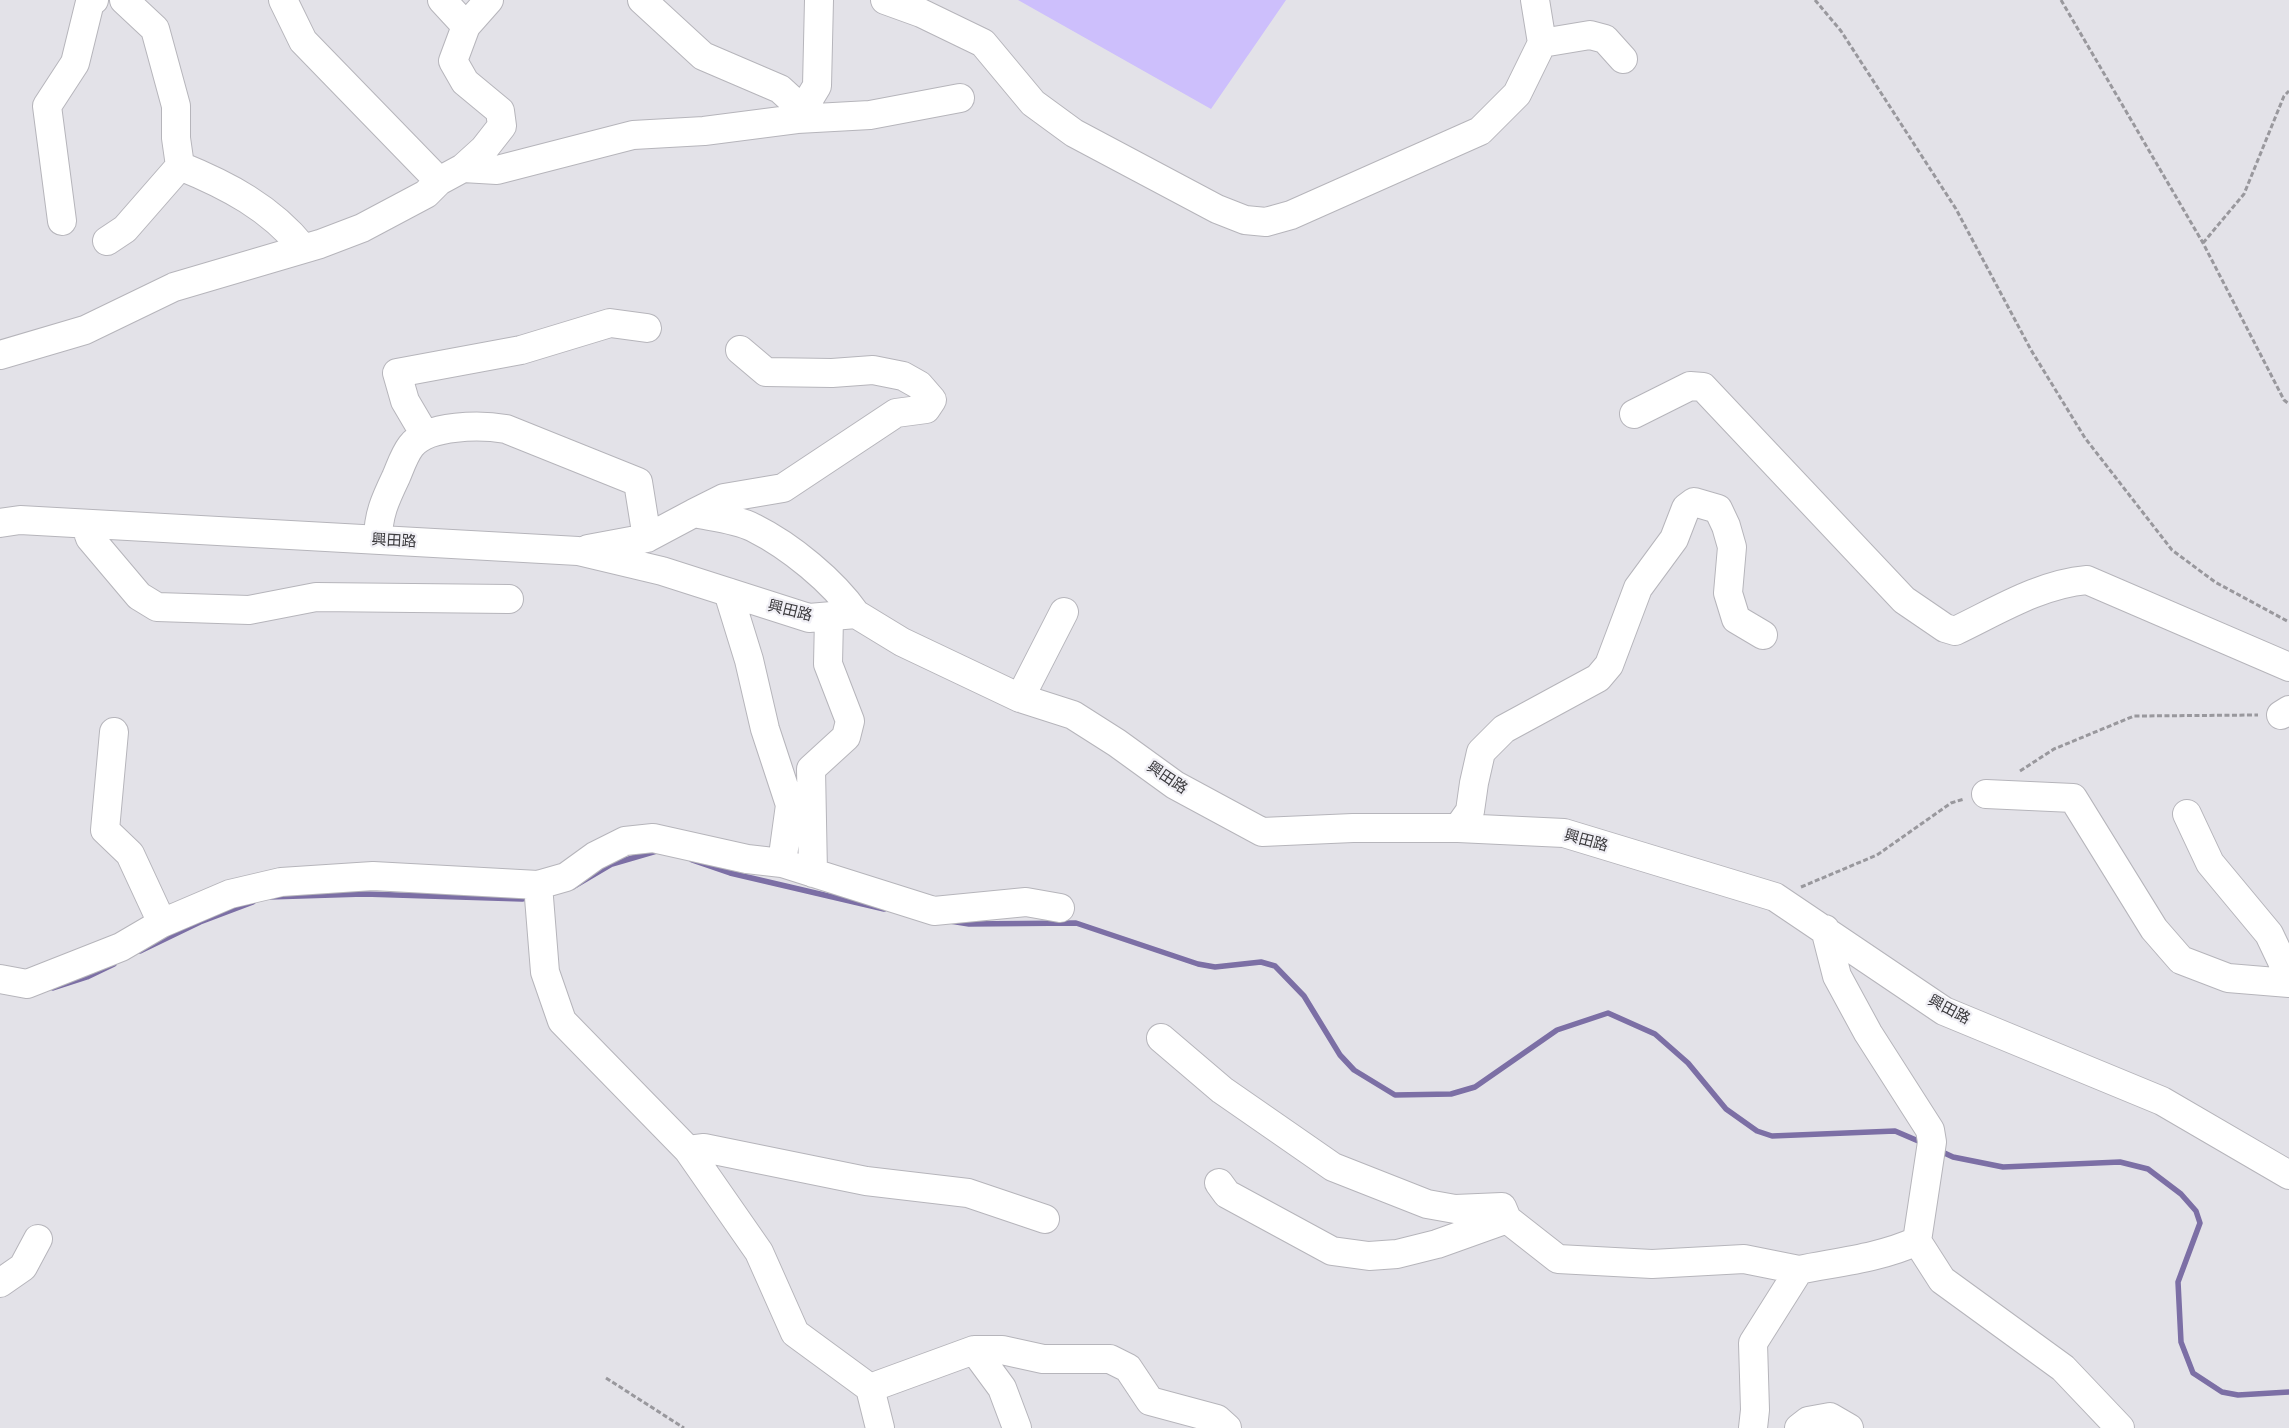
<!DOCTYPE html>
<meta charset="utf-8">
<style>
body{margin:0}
canvas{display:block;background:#e3e2e8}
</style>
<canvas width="2289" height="1428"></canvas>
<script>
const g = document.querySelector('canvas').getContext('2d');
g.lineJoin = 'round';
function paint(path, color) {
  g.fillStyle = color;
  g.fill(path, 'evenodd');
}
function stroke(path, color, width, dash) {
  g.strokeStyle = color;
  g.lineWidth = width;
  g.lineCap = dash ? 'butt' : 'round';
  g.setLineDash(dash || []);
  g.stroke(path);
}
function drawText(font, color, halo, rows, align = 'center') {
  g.font = font + ' "IBM Plex Sans","Noto Sans TC",sans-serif';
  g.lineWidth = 4.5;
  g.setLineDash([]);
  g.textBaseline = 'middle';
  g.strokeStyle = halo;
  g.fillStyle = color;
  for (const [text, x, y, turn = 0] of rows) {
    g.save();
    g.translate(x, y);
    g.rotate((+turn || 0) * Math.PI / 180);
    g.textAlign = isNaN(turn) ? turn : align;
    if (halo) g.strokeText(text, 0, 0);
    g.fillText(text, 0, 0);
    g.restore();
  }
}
const green = new Path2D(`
 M1018,0h268l-75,109z`);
const stream = new Path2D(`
 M692,860l38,13 154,36
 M573,887l39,-23 48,-14
 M269,897l95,-3 158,5 10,-2
 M950,921l19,3 107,-1 122,41 17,3 46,-5 14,4 29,30 36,59 14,15 41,25 56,-1 24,-7 82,-57 51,-17 47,21 33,29 38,46 31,22 15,5 123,-5 28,12
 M140,951l60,-29 53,-20
 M53,988l34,-11 27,-13
 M1938,1150l15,7 50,10 117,-5 28,7 33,25 15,17 4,12 -22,59 3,60 12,31 29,19 16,3 51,-3`);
const path = new Path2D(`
 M1815,0l26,31 115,178 75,141 54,88 87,112 43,32 74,40
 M2061,0l142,243 81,157 5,4
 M2203,243l41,-49 40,-98 5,-5
 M2020,771l34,-22 80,-33 124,-1
 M1801,887l76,-32 74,-52 13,-4
 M606,1378l78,50`);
const minor = new Path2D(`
 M124,0l31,29 21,77v32l4,28
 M283,0l20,41 136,140
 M442,0l24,26
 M642,0l61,56 77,33 12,11 5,19 73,-4 90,-17
 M885,0l36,13 62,30 50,60 41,30 143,76 28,11 21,2 25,-7 189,-84 37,-37 25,-51 48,-8 15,4 18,20
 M1535,0l7,43
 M463,168l21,-19 18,-23 -2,-15 -35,-29 -12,-21 13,-35 23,-26
 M62,221l-15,-115 28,-43 15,-61 4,-2
 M107,241l18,-12 55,-63c47,19 91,42 123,82
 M740,350l26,22 66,1 41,-3 30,6 16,9 13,15 -6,9 -30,4 -113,75 -59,10 -30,15c19,4 43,6 60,15 36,18 79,53 102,86
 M0,355l85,-25 89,-43 146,-43 42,-16 64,-34 13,-13 24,-13 34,2 136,-35 71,-4 93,-12 20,-33 2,-86
 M1634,414l56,-28 13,1 201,213 41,28 10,3c42,-20 85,-47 132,-51l202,87
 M425,435l-20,-34 -8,-28 124,-23 89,-27 37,5
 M0,523l20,-3 558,31 84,20 147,47 47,-4 46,28 118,56 53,17 44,28 58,42 87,47 91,-4h105l106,5 211,64 169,114 218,90 127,74
 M85,524l5,14 49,58 18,11 92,3 67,-13 193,2
 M378,540c0,-25 7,-40 18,-63 4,-9 8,-22 15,-31 17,-22 71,-21 95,-17l132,53 9,56
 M588,549l59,-11 47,-25
 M1020,698l44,-86
 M2281,715l8,-5
 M114,732l-9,98 25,24 32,69
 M1986,794l87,4 81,131 27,31 47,18 61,5
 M2187,814l23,49 59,71 20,42
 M1458,828l12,-17 4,-28 7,-31 23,-23 94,-51 11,-13 29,-77 36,-49 12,-31 8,-6 24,7 8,17 6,21 -4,46 8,26 27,16
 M782,863l152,48 92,-9 34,6
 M813,873l-2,-104 35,-32 4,-16 -22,-57 1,-46
 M538,885l7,87 17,49 126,129
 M1825,929l12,47 31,57 62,97 2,12 -15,99
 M0,979l27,5 94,-37 41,-24 68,-29 51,-12 92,-6 165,9 28,-8 29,-21 30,-15 28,-3 94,21 35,4 8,-58 -25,-76 -16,-69 -21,-68
 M1161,1038l61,52 111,77 94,37 28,5 47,-2 5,12
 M1219,1183l8,11 105,57 37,5 28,-2 40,-10 70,-25 51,40 94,5 92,-5 55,11
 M0,1283l23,-16 15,-28
 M870,1388l-75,-55 -36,-81 -71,-102 16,-2 162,33 102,12 77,26
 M880,1428l-10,-40 104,-38
 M1017,1428l-15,-40 -28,-38h28l41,9h67l18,9 22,33 67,18 10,9
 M1753,1428l2,-18 -2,-67 46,-73c39,-8 81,-12 118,-29l25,39 121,88 57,60
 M1799,1428l9,-7 22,-4 19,11`);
const streetNames = [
 ["興田路",394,541,3],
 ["興田路",790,611,14],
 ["興田路",1167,778,34],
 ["興田路",1586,841,15],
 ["興田路",1949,1010,28]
];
paint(green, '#cdbffc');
stroke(stream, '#7c6fa5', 5.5);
stroke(minor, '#b6b5bb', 30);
stroke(path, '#99989d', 3, [5, 2.5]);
stroke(minor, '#fff', 28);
drawText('15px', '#3a393c', '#f0eff5', streetNames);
</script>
